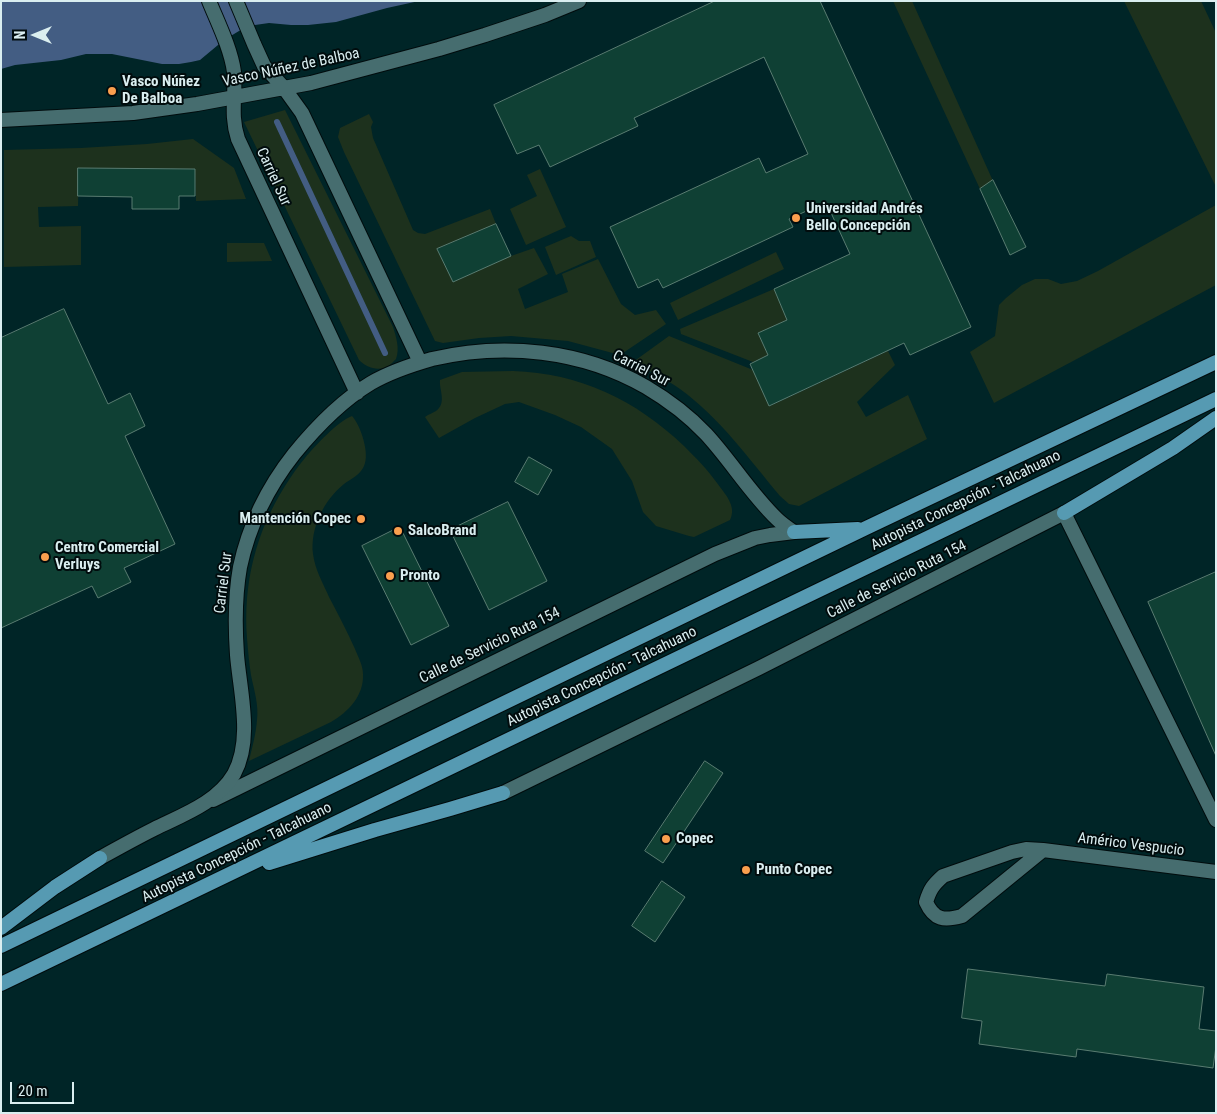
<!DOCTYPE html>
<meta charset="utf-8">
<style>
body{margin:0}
#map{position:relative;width:1217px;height:1114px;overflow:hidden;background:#002527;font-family:"Roboto Condensed",sans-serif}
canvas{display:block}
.frame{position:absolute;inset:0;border:2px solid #daeef0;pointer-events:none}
.north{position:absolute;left:10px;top:10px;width:50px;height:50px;-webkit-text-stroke:4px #010c0d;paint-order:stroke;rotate:270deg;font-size:14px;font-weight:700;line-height:20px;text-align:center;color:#daeef0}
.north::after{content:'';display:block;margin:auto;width:18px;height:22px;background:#daeef0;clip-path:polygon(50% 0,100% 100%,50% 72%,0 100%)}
.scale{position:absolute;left:10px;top:1082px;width:64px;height:22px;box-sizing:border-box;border:2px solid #daeef0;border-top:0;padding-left:6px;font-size:15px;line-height:18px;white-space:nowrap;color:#daeef0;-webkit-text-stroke:4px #010c0d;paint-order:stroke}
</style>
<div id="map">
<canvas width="1217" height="1114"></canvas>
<div class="frame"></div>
<div class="north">N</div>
<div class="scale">20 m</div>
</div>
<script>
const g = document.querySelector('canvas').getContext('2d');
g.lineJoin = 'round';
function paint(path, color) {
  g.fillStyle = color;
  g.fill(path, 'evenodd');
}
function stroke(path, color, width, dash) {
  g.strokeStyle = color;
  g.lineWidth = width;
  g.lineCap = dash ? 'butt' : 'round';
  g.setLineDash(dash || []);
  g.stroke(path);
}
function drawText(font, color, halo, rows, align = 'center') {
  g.font = font + ' "Roboto Condensed",sans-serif';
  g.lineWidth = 4;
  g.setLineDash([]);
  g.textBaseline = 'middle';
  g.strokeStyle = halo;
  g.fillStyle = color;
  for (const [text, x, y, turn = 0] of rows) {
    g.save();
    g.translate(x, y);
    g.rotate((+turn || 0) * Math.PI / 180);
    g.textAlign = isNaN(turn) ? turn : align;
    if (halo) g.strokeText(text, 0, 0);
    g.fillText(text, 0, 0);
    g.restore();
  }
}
const green = new Path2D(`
 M893,1h19l81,180 -13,8z
 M1124,1h77l15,32v154z
 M285,110l108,217c3,9 7,22 3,32 0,0 -5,5 -5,5 -11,9 -24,4 -32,-4l-115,-238z
 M369,114l4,8 -2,5 2,11 40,92 5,3 7,1 65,-25 6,15 -59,25 16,33 58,-26 23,-8 14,26 -30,15 7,20 43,-17 -6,-18 36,-15 23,45 14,11 21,-5 10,14 -46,31 -52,-14 -57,-5 -32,2 -36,5 -8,-2 -91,-189 -6,-15 2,-9z
 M193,139l41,29 12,31 -50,2 -1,-32 -116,-1 -1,38 -40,1 1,20 42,-1v39l-77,2v-117l77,-2 66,-4z
 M540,169l26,58 -40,18 -16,-36 27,-13 -10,-21z
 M1216,205v80l-222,118 -24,-51 25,-16 4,-31 7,-7 16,-13 13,-6h13l13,5 16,-3 21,-10z
 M571,236l8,5h11l6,16 -40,18 -11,-28z
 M227,243h37l8,18 -45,1z
 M776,252l8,17 -106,51 -8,-17z
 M774,289l13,31 -29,13 10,22 -15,7 -72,-28 -1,-5z
 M669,336l84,34 17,36 118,-55 7,14 -38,37 9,15 42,-22 19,44 -128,67 -10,-2 -9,-8c-31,-37 -60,-78 -100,-107 -14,-10 -32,-18 -47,-27z
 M513,371c66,2 123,29 171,75 12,12 23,23 33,37 8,11 20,23 13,37l-36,17 -5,-1 -33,-10 -13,-14 -11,-31 -20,-32 -31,-22 -26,-12 -36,-13 -14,2 -30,14 -36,20 -14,-21c4,-3 8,-4 11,-6 11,-8 3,-21 4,-31l22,-8z
 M352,416c9,10 18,38 12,50 -3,8 -13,13 -20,18 -20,16 -34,44 -31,70 2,16 10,29 16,43 9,17 18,34 26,52 3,8 8,16 8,25 1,22 -15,38 -32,48l-82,39c3,-13 7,-27 8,-41 2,-15 -3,-30 -6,-45 -2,-12 -3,-25 -4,-37 -4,-55 9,-106 38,-152 6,-9 12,-19 20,-28 10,-12 33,-37 47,-42z`);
const water = new Path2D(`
 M1,1h418l-32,7 -51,14 -28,3h-17l-22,-2 -14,2 -16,6 -15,9 -24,20 -9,2 -12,2h-17l-50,-10h-26l-25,6 -46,5 -14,4z`);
const stream = new Path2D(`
 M277,122l108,231`);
const building = new Path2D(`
 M715,1h105l151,326 -61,28 -6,-12 -135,63 -19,-42 18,-9 -10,-22 29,-13 -13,-31 76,-35 -24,-52 -37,17 4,8 -130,61 -5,-9 -20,9 -28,-61 149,-69 7,15 42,-19 -44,-97 -130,61 4,8 -88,41 -11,-22 -22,9 -23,-49z
 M78,168l117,1v27h-16v13h-47v-12l-54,-1z
 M993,180l33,67 -16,8 -30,-66z
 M496,224l15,32 -58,26 -16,-33z
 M64,309l44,95 22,-11 15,33 -20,10 50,108 -51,24 7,14 -33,16 -6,-12 -91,42v-290z
 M529,457l23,13 -14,25 -23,-13z
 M508,502l39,79 -58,29 -39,-80z
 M400,527l49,99 -38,19 -49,-99z
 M1216,572v184l-68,-154z
 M705,761l18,12 -60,90 -18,-12z
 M662,881l23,16 -30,45 -23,-16z
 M968,969l137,17 2,-12 97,13 -5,42 17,2v15l-3,22 -136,-19 -1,8 -97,-13 3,-23 -20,-3z`);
const minor = new Path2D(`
 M503,793l256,-125 305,-155
 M213,800l502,-246 40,-16 15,-3 24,-3
 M1043,850l-81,66c-18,5 -28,4 -36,-14 4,-13 7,-17 17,-26l69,-24 14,-3 17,1 173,22`);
const tertiary = new Path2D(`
 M209,1c9,22 22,48 25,71 2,24 -4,43 4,67l119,254
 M236,1l18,43 10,22 20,22 18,25 118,249
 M1,120l132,-7 64,-9 114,-21 128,-34 46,-14 60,-20 34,-14
 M1064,513l152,307
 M100,858c18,-10 36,-20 54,-29 28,-14 63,-26 80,-55 19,-35 6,-82 3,-119 -2,-29 -2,-60 3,-88 9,-42 28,-80 54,-113 22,-27 47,-53 77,-71 19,-11 40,-18 61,-24 72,-17 150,-9 214,28 22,13 43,29 60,47 25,27 44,59 71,85 5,5 11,9 17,13`);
const primary = new Path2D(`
 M1064,513l109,-65 43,-30
 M794,532l64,-3
 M269,863l106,-33 75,-21 53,-16
 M1,928l54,-41 45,-29
 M1,946l865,-418 350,-166
 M1,984l1215,-585`);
const markers = [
 [112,91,5,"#fa9f4e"],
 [796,218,5,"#fa9f4e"],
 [361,519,5,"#fa9f4e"],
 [398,531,5,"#fa9f4e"],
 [45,557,5,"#fa9f4e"],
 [390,576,5,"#fa9f4e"],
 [666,839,5,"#fa9f4e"],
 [746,870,5,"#fa9f4e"]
];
const streetNames = [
 ["Vasco Núñez de Balboa",291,68,-12],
 ["Carriel Sur",273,177,65],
 ["Carriel Sur",641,369,27],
 ["Autopista Concepción - Talcahuano",966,501,-26],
 ["Calle de Servicio Ruta 154",897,580,-27],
 ["Carriel Sur",224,583,-83],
 ["Calle de Servicio Ruta 154",490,646,-26],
 ["Autopista Concepción - Talcahuano",602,677,-26],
 ["Américo Vespucio",1131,845,7],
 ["Autopista Concepción - Talcahuano",237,853,-26]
];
const poiNames = [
 ["Vasco Núñez",122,82],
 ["De Balboa",122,99],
 ["Universidad Andrés",806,209],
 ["Bello Concepción",806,226],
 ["Mantención Copec",351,519,"right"],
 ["SalcoBrand",408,531],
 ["Centro Comercial",55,548],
 ["Verluys",55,565],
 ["Pronto",400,576],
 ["Copec",676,839],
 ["Punto Copec",756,870]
];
paint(green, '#1d311d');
paint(water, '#435d83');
stroke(stream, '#435d83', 6);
paint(building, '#0f4034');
stroke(building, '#597c71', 1);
stroke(minor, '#000c0d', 16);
stroke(tertiary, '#000c0d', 16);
stroke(primary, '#000c0d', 16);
stroke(minor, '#466d6f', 14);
stroke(tertiary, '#466d6f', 14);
stroke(primary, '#569ab2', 14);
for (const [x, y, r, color] of markers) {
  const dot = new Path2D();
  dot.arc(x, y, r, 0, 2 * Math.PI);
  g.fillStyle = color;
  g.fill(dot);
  stroke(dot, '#010c0d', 2);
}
drawText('15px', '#daeef0', '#010c0d', streetNames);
drawText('bold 15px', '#daeef0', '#010c0d', poiNames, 'left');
</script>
